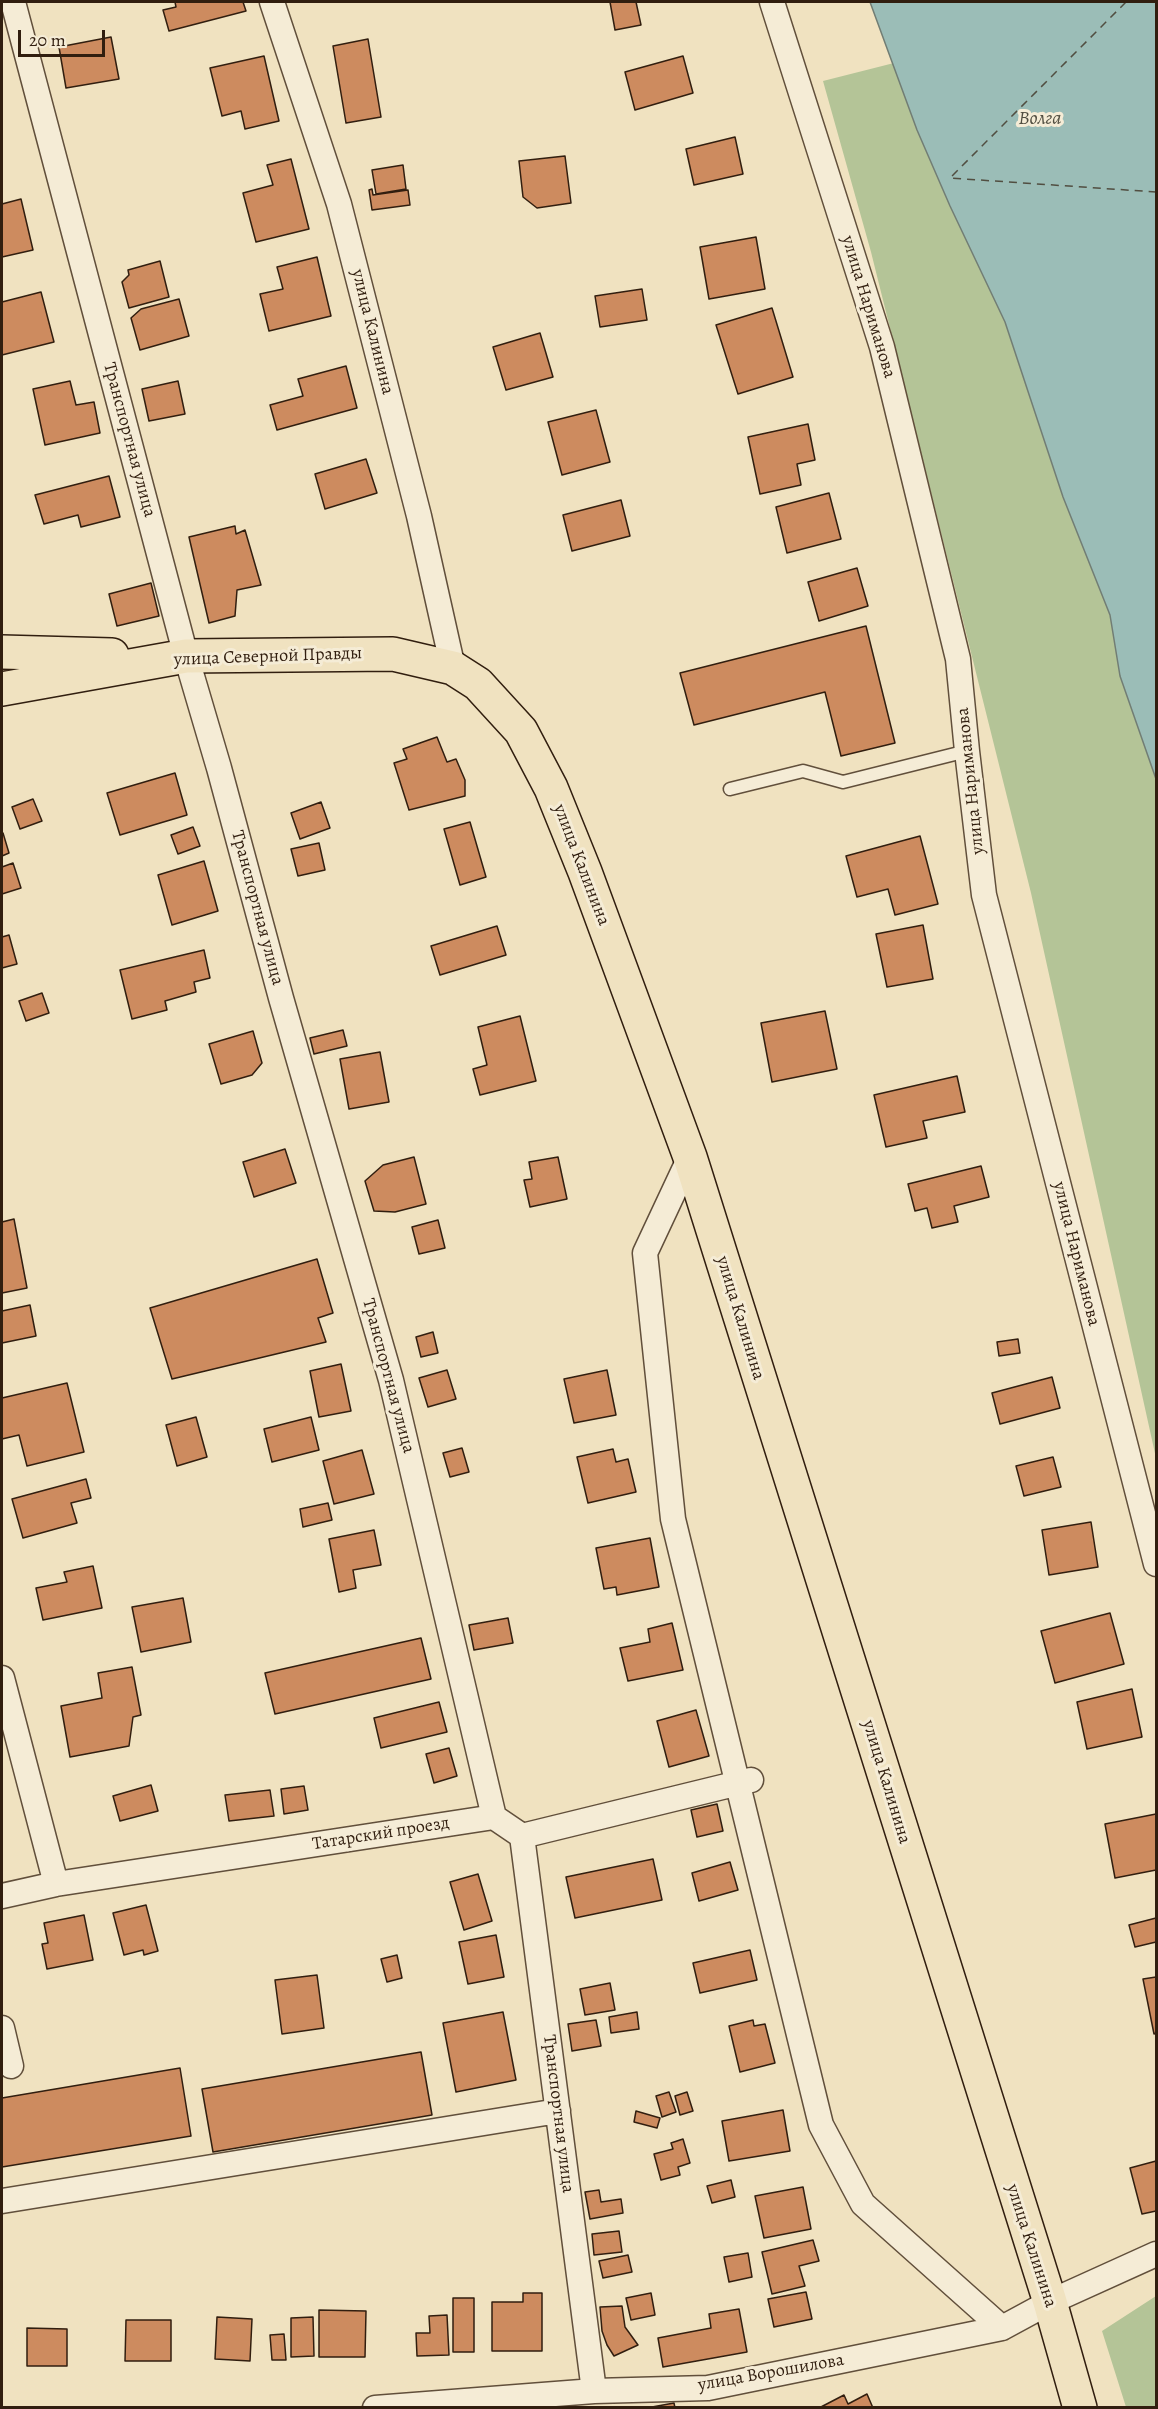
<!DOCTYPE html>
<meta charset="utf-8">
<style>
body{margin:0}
#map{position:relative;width:1158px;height:2409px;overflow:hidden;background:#f0e2c0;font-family:Alegreya,serif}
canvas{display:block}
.frame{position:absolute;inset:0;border:3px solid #311e0f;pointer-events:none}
.scale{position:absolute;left:18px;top:30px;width:87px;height:27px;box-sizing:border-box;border:3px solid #311e0f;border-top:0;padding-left:8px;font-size:18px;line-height:21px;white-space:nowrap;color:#311e0f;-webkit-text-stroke:4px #f5ecd6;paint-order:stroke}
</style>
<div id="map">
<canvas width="1158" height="2409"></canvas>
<div class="frame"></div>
<div class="scale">20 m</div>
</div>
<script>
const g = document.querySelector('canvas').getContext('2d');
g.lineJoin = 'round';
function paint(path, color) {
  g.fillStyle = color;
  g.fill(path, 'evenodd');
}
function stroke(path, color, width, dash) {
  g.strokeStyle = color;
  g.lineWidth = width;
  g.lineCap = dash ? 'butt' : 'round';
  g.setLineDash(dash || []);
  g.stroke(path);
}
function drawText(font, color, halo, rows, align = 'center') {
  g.font = font + ' Alegreya,serif';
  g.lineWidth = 6;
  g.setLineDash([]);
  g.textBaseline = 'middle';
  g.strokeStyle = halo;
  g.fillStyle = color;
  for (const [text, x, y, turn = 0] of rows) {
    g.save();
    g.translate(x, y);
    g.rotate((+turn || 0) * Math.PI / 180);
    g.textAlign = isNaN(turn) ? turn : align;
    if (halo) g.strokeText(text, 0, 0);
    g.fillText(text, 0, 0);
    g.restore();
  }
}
const green = new Path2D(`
 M894,63l23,67 33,76 55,116 58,175 47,118 10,61 36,103v679l-125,-565 -160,-641 -48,-171z
 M1156,2296v111h-30l-24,-76z`);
const water = new Path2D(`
 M870,2h286v777l-36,-103 -10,-61 -47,-118 -58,-175 -55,-116 -33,-76z`);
const ferry = new Path2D(`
 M1126,2l-176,176 206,14`);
const building = new Path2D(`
 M175,2h68l3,9 -77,20 -6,-21 13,-3z
 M610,2h26l5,23 -26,5z
 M111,37l8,42 -53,9 -7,-41z
 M368,39l13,78 -35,6 -13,-77z
 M264,56l15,65 -34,8 -4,-18 -19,5 -12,-48z
 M683,56l10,37 -58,17 -10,-38z
 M735,137l8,37 -49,11 -8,-36z
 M565,156l6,47 -34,5 -14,-11 -4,-36z
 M291,159l18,70 -53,13 -13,-49 30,-8 -6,-20z
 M403,165l3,24 -30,5 -4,-24z
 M372,189l1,6 35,-5 2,15 -38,5 -3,-20z
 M21,199l12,51 -31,7v-53z
 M756,237l9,52 -56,10 -9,-52z
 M317,257l14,59 -62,15 -9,-37 23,-5 -6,-22z
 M160,261l9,36 -40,11 -7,-26 7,-7 -1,-5z
 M642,289l5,31 -47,7 -5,-31z
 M41,292l13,50 -52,13v-53z
 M179,299l10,37 -49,14 -9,-32 10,-9z
 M772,308l21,69 -55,17 -22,-69z
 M540,333l13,44 -47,13 -13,-43z
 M346,366l11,42 -80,22 -7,-25 33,-9 -5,-17z
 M70,381l6,24 18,-3 6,31 -55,12 -12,-56z
 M178,381l7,33 -36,7 -7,-32z
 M596,410l14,52 -48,13 -14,-53z
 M808,424l7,36 -18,4 4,21 -41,9 -12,-57z
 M366,459l11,34 -52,16 -10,-35z
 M109,476l11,41 -39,10 -3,-12 -34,9 -9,-29z
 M829,493l12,46 -54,14 -11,-46z
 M621,500l9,36 -58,15 -9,-36z
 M235,526l1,8 9,-4 16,55 -24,5 -2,26 -26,7 -20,-86z
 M857,568l11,38 -49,15 -11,-39z
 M151,583l8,33 -42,10 -8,-32z
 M866,626l29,117 -54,13 -16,-64 -131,33 -14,-52z
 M437,737l10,25 9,-3 9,21v16l-56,14 -15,-47 13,-4 -4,-10z
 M175,773l12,42 -67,20 -13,-42z
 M33,799l9,22 -22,8 -8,-22z
 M321,802l9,26 -30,11 -9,-26z
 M470,822l16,55 -26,8 -16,-56z
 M193,827l7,19 -22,8 -7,-19z
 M3,833l6,20 -7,3v-22z
 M920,836l18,68 -43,11 -7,-26 -31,8 -11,-41z
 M319,843l6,27 -27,6 -7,-27z
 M204,861l14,50 -46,14 -14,-50z
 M13,863l8,25 -19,6v-27z
 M923,925l10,54 -46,8 -11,-53z
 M497,926l9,29 -66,20 -9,-29z
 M9,935l8,29 -15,4v-31z
 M204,950l6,28 -16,4 2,10 -31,9 2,9 -35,9 -12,-49z
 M42,993l7,20 -23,8 -7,-20z
 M825,1011l12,58 -65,13 -11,-59z
 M520,1016l16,65 -56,14 -7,-26 14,-4 -9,-38z
 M343,1030l4,16 -33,8 -4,-16z
 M253,1031l9,32 -10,12 -31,9 -12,-40z
 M380,1052l9,50 -40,7 -9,-50z
 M957,1076l8,36 -42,9 4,17 -41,9 -12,-52z
 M285,1149l11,34 -42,14 -11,-35z
 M414,1157l12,47 -31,8 -21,-1 -9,-30 18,-16z
 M558,1157l9,42 -37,8 -6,-27 8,-1 -3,-17z
 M981,1166l8,31 -35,9 4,16 -26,6 -5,-20 -12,3 -7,-27z
 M14,1219l13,69 -25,5v-71z
 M438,1220l7,28 -26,6 -7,-27z
 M317,1259l16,54 -15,5 8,24 -154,37 -22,-71z
 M30,1305l6,31 -34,7v-32z
 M433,1332l5,21 -17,4 -5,-20z
 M1018,1339l2,14 -21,3 -2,-14z
 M341,1364l10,47 -32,6 -9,-46z
 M447,1370l9,29 -28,8 -9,-29z
 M607,1370l9,45 -42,8 -10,-44z
 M1052,1377l8,31 -60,16 -8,-31z
 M67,1383l17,69 -57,14 -8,-31 -17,4v-41z
 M196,1417l11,40 -30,9 -11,-41z
 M311,1417l8,33 -47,12 -8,-33z
 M462,1448l7,24 -19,5 -7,-24z
 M613,1449l3,13 12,-3 8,33 -48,11 -11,-46z
 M362,1450l12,44 -40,10 -11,-43z
 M1053,1457l8,30 -37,9 -8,-30z
 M86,1479l5,19 -20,5 6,20 -54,15 -11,-39z
 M328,1503l4,17 -29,7 -3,-18z
 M1091,1522l7,45 -49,8 -7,-45z
 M374,1530l7,35 -28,5 3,18 -17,4 -10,-53z
 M650,1538l9,49 -42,8 -1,-8 -12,2 -8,-41z
 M93,1566l9,42 -59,12 -7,-32 31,-6 -3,-10z
 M183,1598l8,44 -50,10 -9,-45z
 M1110,1613l14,51 -69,19 -14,-52z
 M508,1618l5,25 -39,7 -5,-25z
 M672,1623l11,47 -55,11 -8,-33 30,-6 -2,-13z
 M421,1638l10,41 -156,35 -10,-41z
 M132,1667l9,48 -8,2 -4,29 -59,11 -9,-51 41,-8 -4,-25z
 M1132,1689l10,48 -55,12 -10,-47z
 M439,1702l8,30 -66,16 -7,-30z
 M696,1710l13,46 -40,11 -12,-46z
 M449,1748l8,28 -23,7 -8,-29z
 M151,1785l7,26 -38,10 -7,-25z
 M304,1786l4,24 -24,4 -3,-25z
 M270,1790l4,26 -45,5 -4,-26z
 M717,1804l6,27 -26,6 -6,-27z
 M1156,1814v56l-41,8 -10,-54z
 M653,1859l9,41 -87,18 -9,-41z
 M730,1862l8,28 -39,11 -7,-28z
 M478,1874l14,47 -28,9 -14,-48z
 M146,1905l12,46 -14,4 -1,-5 -19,5 -11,-42z
 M84,1915l9,45 -46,9 -5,-25 6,-1 -4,-20z
 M1156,1918v24l-21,5 -6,-22z
 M496,1935l8,42 -36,7 -9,-42z
 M750,1950l7,30 -57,13 -7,-30z
 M397,1955l5,23 -15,4 -6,-23z
 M317,1975l7,53 -42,6 -7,-54z
 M1156,1977v56l-2,1 -11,-55z
 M610,1983l5,27 -30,5 -5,-26z
 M503,2012l13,68 -60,12 -13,-69z
 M637,2012l2,17 -28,4 -2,-16z
 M596,2020l5,26 -29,5 -4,-27z
 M753,2020l1,6 11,-2 10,39 -35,9 -11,-46z
 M421,2052l11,63 -219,37 -11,-63z
 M180,2068l11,68 -189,31v-69z
 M669,2092l7,20 -14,5 -6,-21z
 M687,2092l6,19 -13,4 -5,-19z
 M783,2110l7,41 -61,10 -7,-40z
 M636,2111l24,7 -3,10 -23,-6z
 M683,2139l7,24 -12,4 2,8 -19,5 -7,-26 19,-5 -2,-6z
 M1156,2161v50l-14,3 -12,-46z
 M731,2180l4,17 -23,6 -5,-17z
 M803,2187l8,42 -47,9 -9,-42z
 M599,2190l2,12 20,-3 2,14 -33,6 -5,-27z
 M619,2231l3,21 -28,3 -2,-21z
 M813,2240l6,21 -20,5 6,20 -33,8 -10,-42z
 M748,2253l4,24 -23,5 -5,-25z
 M628,2255l4,17 -29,6 -4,-17z
 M806,2292l6,27 -38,8 -6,-28z
 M523,2293h19v58h-50v-49h31z
 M651,2293l4,22 -24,5 -5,-22z
 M453,2298h21v54h-21z
 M622,2306l3,21 13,18 -24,11 -7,-11 -5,-14 -2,-24z
 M739,2309l8,43 -84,15 -5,-29 53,-10 -2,-14z
 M319,2310l47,1 -1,46h-46z
 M447,2315l2,40 -32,1 -1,-23h14l-1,-17z
 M217,2317l35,2 -2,42 -35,-2z
 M313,2317l1,39 -23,1v-39z
 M126,2320h45v41h-46z
 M27,2328l40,1v37h-40z
 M284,2334l2,26h-14l-2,-25z
 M867,2394l6,14h-54l25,-13 4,9z
 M674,2403l1,5 -23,-1z`);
const lane = new Path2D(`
 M730,789l73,-18 40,11 124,-31`);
const street = new Path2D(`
 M13,2l173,654 33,112 62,230 110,382 103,437
 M272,2l67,202 80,312 34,152
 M772,2l110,345 76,312 9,92 17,144 172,669
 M690,1157l-45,96 28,266 148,606 42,79 139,124
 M2,1678l54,206
 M522,1836l72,555
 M2,1896l54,-12 438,-67 28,19 229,-56
 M2,2028l9,38
 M2,2201l556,-90
 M375,2408l219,-17 114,-3 294,-60 48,-26 106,-48`);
const highway = new Path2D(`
 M2,652l110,3
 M2,689l184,-33 207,-2 60,14 25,16 43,47 30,57 34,84 105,285 360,1145 30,106`);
const streetNames = [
 ["улица Нариманова",868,307,73],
 ["улица Калинина",372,332,76],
 ["Транспортная улица",129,440,75],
 ["улица Северной Правды",268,657,-2],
 ["улица Нариманова",971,781,-96],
 ["улица Калинина",581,865,69],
 ["Транспортная улица",257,908,75],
 ["улица Нариманова",1076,1254,76],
 ["улица Калинина",740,1318,73],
 ["Транспортная улица",388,1376,75],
 ["улица Калинина",886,1782,73],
 ["Татарский проезд",381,1834,-9],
 ["Транспортная улица",558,2114,83],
 ["улица Калинина",1031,2246,72],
 ["улица Ворошилова",771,2373,-10]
];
const waterNames = [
 ["Волга",1040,119]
];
paint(green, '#b4c497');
paint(water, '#9bbdb7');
stroke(water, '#717d74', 1.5);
stroke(ferry, '#514e41', 1.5, [8, 6]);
paint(building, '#cd8b5f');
stroke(building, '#311e0f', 1.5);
stroke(lane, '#614f3b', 15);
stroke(street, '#614f3b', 27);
stroke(highway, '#311e0f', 36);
stroke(lane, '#f5ecd6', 12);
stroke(street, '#f5ecd6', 24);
stroke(highway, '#f0e2c0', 33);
drawText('18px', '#311e0f', '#f5ecd6', streetNames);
drawText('italic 20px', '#514e41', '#f5ecd6', waterNames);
</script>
